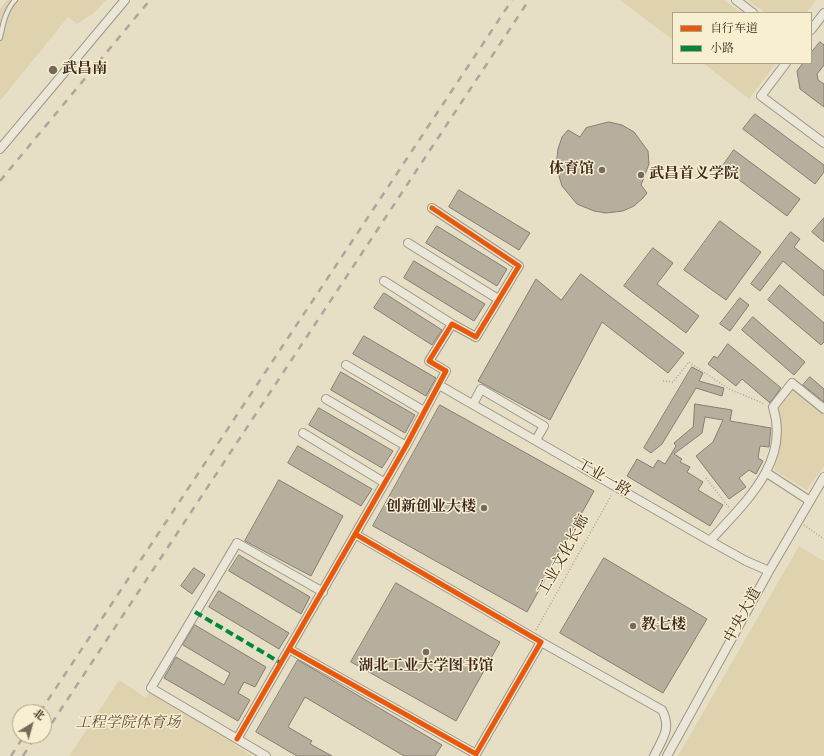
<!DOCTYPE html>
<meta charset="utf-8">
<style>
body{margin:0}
#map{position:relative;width:824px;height:756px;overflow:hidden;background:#e7dfc5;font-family:"Sorts Mill Goudy","Noto Serif SC",serif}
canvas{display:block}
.legend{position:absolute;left:672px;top:12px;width:140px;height:52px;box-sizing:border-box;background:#f8efd0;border:1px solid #aea08a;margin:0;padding:5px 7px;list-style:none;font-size:12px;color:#3e2920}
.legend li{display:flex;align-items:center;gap:8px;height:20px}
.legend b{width:20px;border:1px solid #aea08a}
.north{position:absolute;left:12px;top:704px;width:40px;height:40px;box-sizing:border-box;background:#f8efd0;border:1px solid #aea08a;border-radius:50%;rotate:37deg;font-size:11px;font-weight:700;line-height:16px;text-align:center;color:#3e2920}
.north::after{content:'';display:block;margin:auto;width:14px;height:18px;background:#79695a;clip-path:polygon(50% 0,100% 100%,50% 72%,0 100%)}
</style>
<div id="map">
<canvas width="824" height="756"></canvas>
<ul class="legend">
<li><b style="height:5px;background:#e8590c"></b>自行车道</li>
<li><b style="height:5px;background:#00873e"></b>小路</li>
</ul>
<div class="north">北</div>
</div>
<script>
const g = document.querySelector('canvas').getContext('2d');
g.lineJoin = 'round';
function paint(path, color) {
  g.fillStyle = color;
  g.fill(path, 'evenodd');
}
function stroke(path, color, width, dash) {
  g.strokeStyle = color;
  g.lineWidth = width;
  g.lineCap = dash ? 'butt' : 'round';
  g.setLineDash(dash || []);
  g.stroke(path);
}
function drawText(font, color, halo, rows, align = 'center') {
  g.font = font + ' "Sorts Mill Goudy","Noto Serif SC",serif';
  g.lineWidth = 3;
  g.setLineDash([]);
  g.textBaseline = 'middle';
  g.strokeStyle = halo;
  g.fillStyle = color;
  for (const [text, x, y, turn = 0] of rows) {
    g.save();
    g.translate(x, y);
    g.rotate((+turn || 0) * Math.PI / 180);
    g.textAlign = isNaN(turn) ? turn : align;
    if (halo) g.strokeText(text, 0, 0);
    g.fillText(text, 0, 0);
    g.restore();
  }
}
const green = new Path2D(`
 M7,0h99l-12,13 -17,11 -9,-7 -68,84v-92z
 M620,0h104l17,13h-68v27z
 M748,0h68l-10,13h-41z
 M703,63h73l-27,36z
 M792,388l32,27v51l-17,24 -33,-20c6,-21 11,-41 4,-63z
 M799,546l25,15v195h-146z
 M119,680l27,18 3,-5h9l94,63h-183z`);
const building = new Path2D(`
 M820,42l4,3v20l-7,9 1,6 6,4v23l-24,-18 -3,-18 6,-8h8v-10z
 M755,114l69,51v7l-9,12 -72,-55z
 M609,122l13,3 12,7 14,19 1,13 -8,21 6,8 -4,5 -9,8 -11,5 -17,2 -12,-2 -17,-7 -15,-18 -6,-20 2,-17 4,-12 6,-7 12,7 6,-9z
 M734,150l66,49 -13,17 -65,-49z
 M459,190l71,43 -11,17 -70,-43z
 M824,218v24l-12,-10z
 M720,221l41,31 -35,48 -42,-30z
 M437,226l70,43 -10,17 -71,-43z
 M791,232l9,7 -6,8 30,24v25l-41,-35 -23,30 -9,-7z
 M653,248l20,15 -16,21 42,32 -13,17 -62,-47z
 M414,261l71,43 -11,17 -70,-43z
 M581,274l103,79 -16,20 -66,-51 -52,98 -72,-39 58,-102 25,21z
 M780,285l44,38v19l-3,3 -53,-45z
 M384,293l58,37 -10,15 -58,-37z
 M740,298l9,7 -19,26 -10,-7z
 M753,317l52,45 -11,13 -52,-45z
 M364,336l72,42 -10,18 -73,-42z
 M728,344l53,44 -11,15 -28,-24 -6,7 -28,-22 6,-8 3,2z
 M692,367l11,6 -4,8 25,7 -2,8 -26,-8 -34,56 -11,9 -7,-5z
 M341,372l74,43 -10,18 -74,-43z
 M810,377l14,12v13l-21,-17z
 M695,404l37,6 -2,11 41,7 -2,19 -9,-1 -2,12 5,3 -7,13 -7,-4 -10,8 7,9 -17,12 -33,-43 17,-14 10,-22 -18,-3 -3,16 -28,21 8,5 -2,3 10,5 -3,5 16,10 -5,8 25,15 -13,21 -83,-50 10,-17 16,9 5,-8 7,4 11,-18 -2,-3 19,-16z
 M440,405l154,86 -67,121 -154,-86z
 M319,408l74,43 -11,17 -73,-43z
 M298,446l74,43 -11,17 -73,-43z
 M279,480l64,36 -32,60 -66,-35z
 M239,555l71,42 -9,17 -72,-43z
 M604,558l103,61 -44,74 -103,-60z
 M194,568l11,7 -13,19 -11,-8z
 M396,583l104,59 -44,79 -105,-59z
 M219,591l70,42 -10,16 -70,-42z
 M195,625l71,42 -11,20 -11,-5 -6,11 12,7 -12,21 -74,-43 12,-21 48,28 6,-12 -47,-28z
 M298,660l144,85 -7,11h-31l-99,-59 -17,30 24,14 -2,3 22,12h-35l-41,-24z`);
const path = new Path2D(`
 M663,381l10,1 16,-20 40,27 36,15
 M706,478l24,31
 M804,525l20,14
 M536,630l76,-136`);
const lane = new Path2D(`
 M0,38c3,-14 5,-27 15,-38`);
const street = new Path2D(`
 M736,0l17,13
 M811,30l13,-17
 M786,63l-25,33 63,47
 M0,149l125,-149
 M408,243l90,56
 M384,281l68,43
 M346,365l78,46
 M439,385l271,156 36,20 23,10
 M326,399l80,47
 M473,404l8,-15 63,37 -8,14
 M303,433l82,50
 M767,473l43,28
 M710,541c33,-37 81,-78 63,-134l19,-24 32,26
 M541,642l121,68c10,19 0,29 -8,46
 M289,649l187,105 65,-112 -186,-108
 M237,739l169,-293 40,-75 -17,-10 23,-37 24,13 43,-71 -87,-58
 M266,756l-115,-68 86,-145 86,49
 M667,756l102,-185 55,-94`);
const rail = new Path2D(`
 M0,181l150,-181
 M40,712l472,-712
 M44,735l485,-735
 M11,756l13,-20
 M23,756l13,-20`);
const quiet = new Path2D(`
 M195,612l86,51`);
const cycleway = new Path2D(`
 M289,649l187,105 65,-112 -186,-108
 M237,739l169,-293 40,-75 -17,-10 23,-37 24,13 43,-71 -87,-58`);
const markers = [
 [53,70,5,"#79695a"],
 [602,170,4,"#79695a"],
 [641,175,4,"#79695a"],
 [484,508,4,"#79695a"],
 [633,626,4,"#79695a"],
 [426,652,4,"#79695a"]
];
const poiNames = [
 ["武昌南",62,70],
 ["体育馆",594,170,"right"],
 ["武昌首义学院",649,175],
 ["创新创业大楼",476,508,"right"],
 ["教七楼",641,626],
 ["湖北工业大学图书馆",426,667,"center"]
];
const streetNames = [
 ["工业一路",603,479,30],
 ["工业文化长廊",565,556,-61],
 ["中央大道",744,616,-61]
];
const parkNames = [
 ["工程学院体育场",128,724]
];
paint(green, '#ded2af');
paint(building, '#b6af9e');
stroke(building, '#857d70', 1);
stroke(lane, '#9d9586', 6);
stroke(street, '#9d9586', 10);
stroke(path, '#aca79d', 1.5, [1, 2]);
stroke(lane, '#eae7d9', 4);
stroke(street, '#eae7d9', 8);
stroke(rail, '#aca79d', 2.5, [7, 7]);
stroke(quiet, '#00873e', 4, [8, 4]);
stroke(cycleway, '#e8590c', 5);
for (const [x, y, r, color] of markers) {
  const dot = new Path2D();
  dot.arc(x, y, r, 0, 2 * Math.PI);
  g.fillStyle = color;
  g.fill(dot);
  stroke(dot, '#f8efd0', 1.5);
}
drawText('bold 15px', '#3e2920', '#f8efd0', poiNames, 'left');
drawText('15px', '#3e2920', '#f8efd0', streetNames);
drawText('italic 15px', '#64503f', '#f8efd0', parkNames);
</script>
